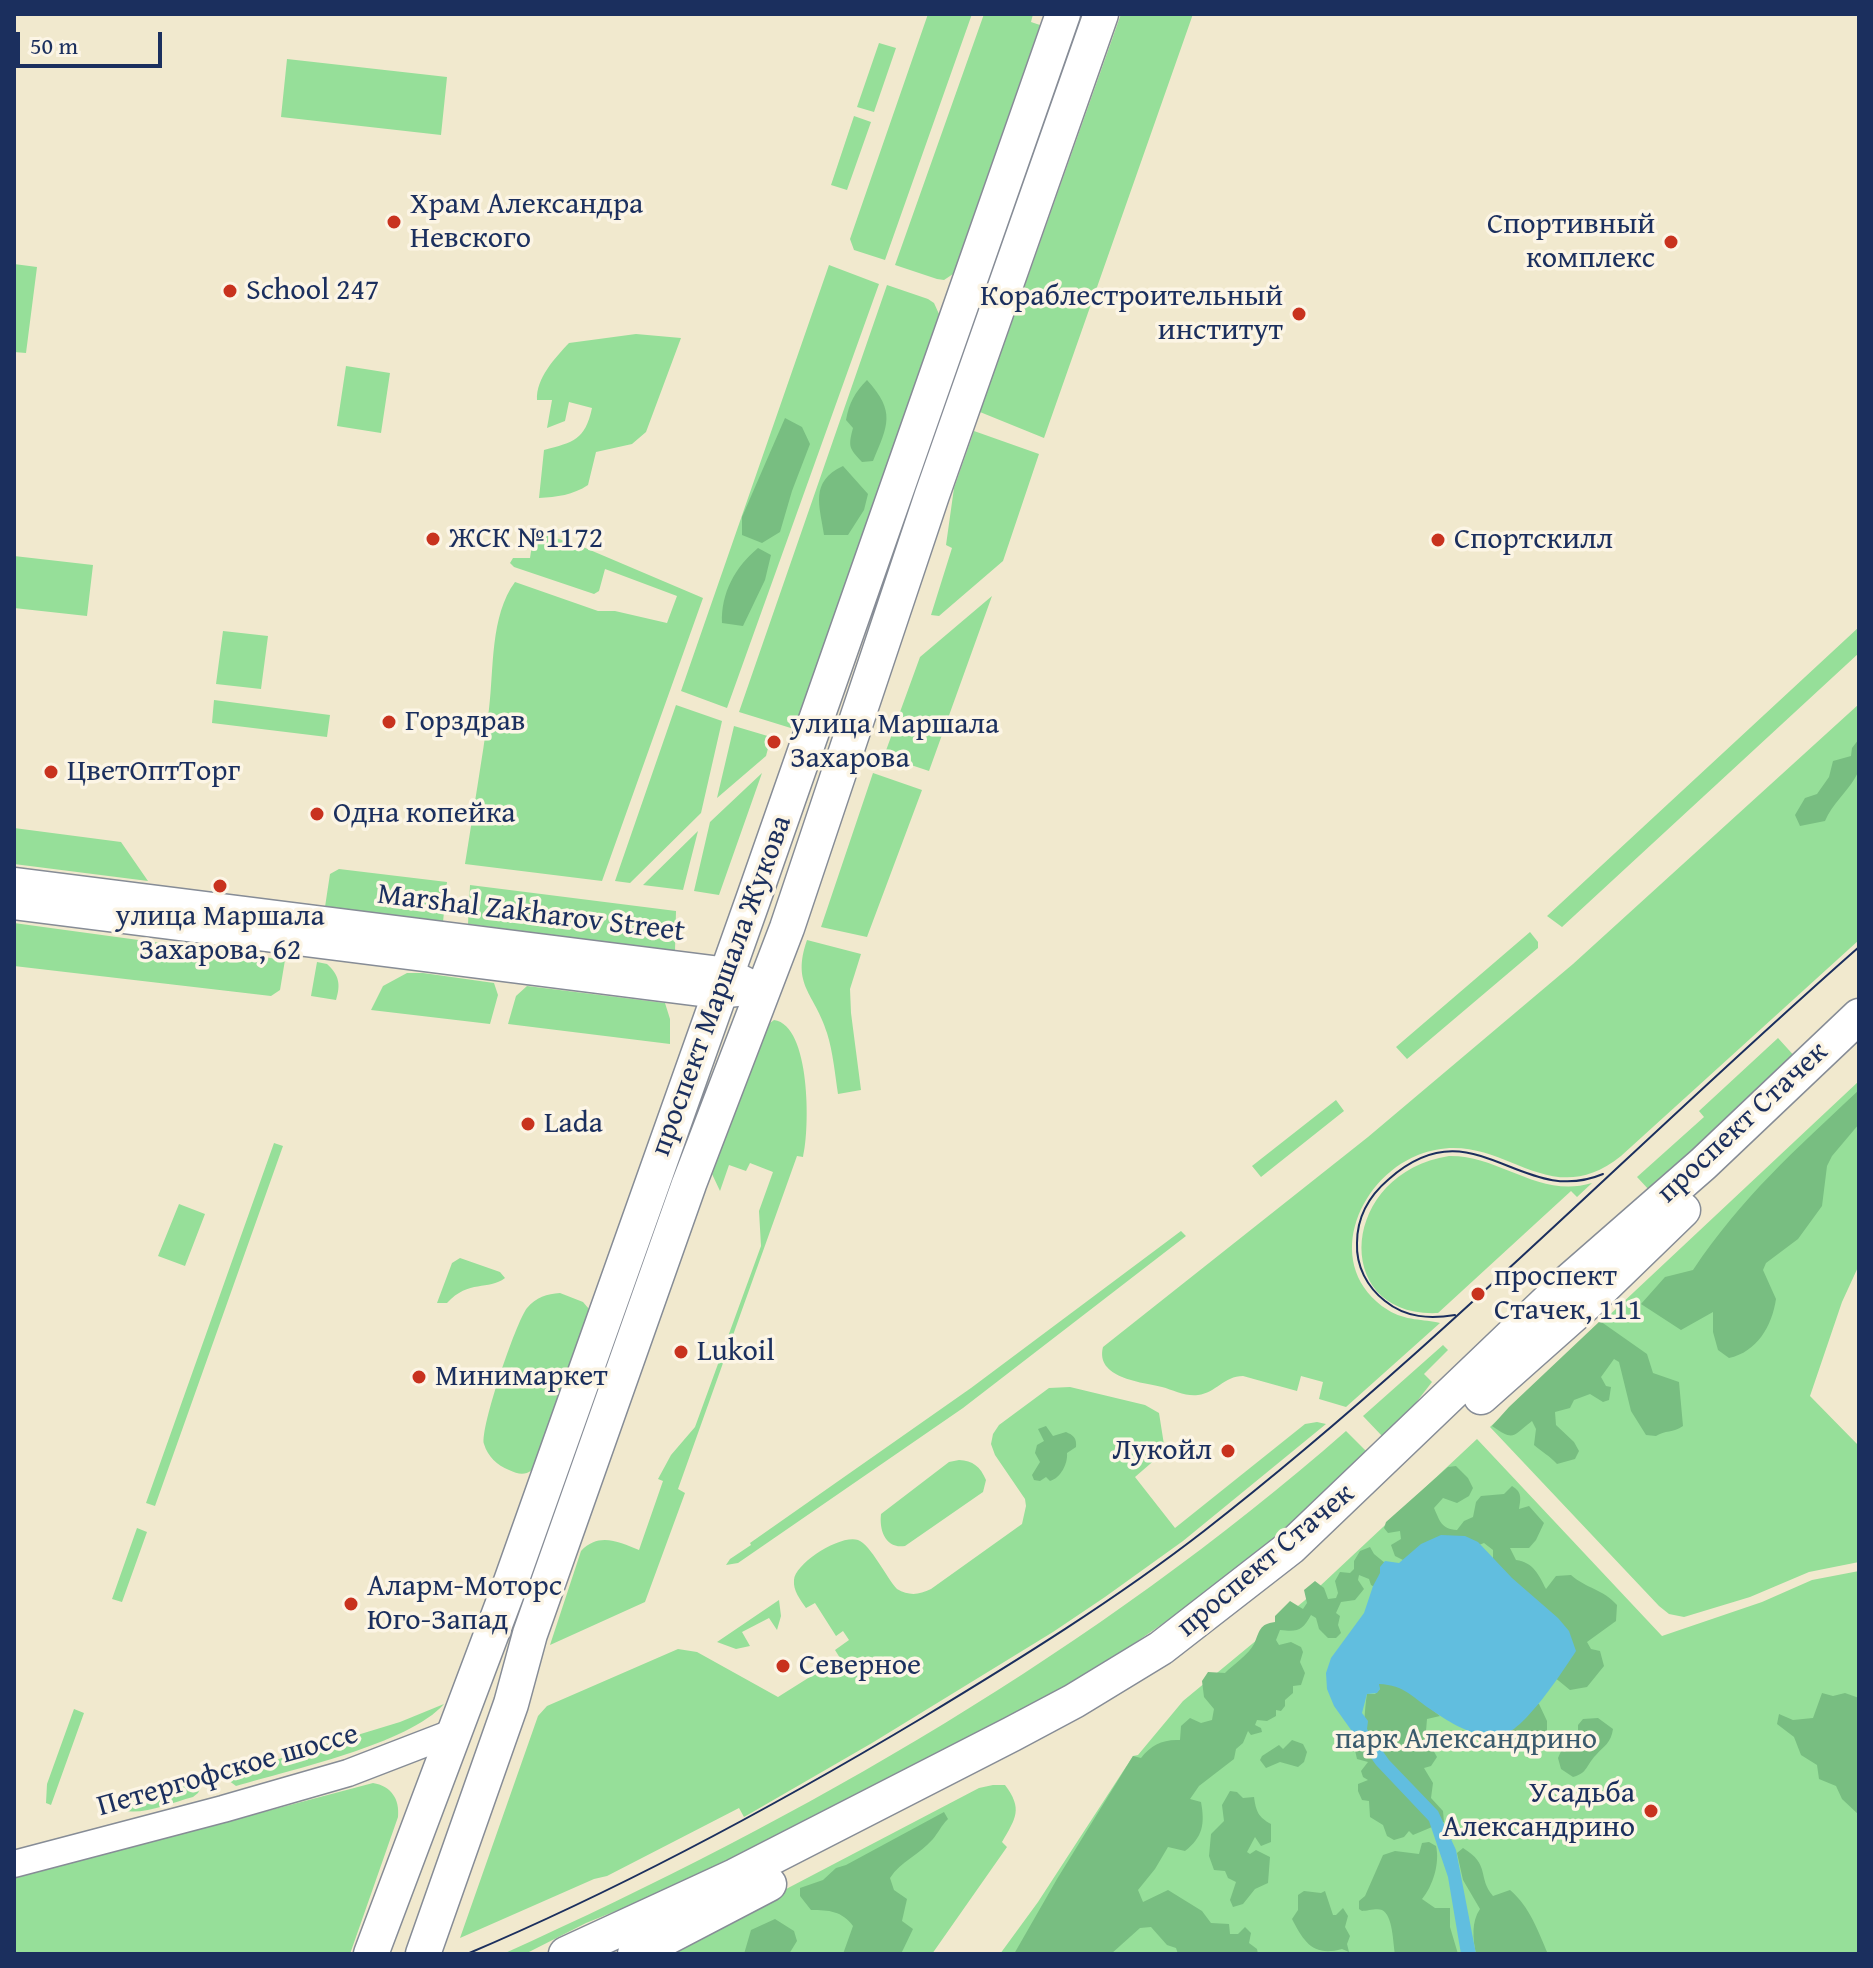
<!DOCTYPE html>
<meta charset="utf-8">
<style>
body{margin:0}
#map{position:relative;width:1873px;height:1968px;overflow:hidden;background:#f1e9ce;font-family:"Gentium Book Plus",serif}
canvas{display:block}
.frame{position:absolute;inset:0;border:16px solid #1b2f5e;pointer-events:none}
.scale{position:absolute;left:16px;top:32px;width:146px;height:36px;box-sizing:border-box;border:4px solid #1b2f5e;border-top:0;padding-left:10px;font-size:24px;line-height:28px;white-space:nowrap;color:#1b2f5e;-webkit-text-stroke:6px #fcf5e5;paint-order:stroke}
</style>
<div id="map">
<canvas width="1873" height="1968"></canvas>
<div class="frame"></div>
<div class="scale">50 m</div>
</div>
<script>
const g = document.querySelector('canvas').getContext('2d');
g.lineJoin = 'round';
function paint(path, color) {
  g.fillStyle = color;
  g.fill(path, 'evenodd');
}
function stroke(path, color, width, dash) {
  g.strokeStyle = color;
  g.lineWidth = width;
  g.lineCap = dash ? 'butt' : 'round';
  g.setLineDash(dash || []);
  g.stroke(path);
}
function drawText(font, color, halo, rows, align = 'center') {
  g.font = font + ' "Gentium Book Plus",serif';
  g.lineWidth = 7;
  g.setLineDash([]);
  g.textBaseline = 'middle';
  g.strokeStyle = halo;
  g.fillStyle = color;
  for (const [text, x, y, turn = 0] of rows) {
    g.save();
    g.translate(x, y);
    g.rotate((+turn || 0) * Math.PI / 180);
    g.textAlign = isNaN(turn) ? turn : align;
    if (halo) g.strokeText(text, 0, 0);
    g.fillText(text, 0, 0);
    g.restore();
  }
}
const green = new Path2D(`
 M928,14h44l-87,246 -31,-10 -4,-11z
 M984,14h49l-2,8 9,3 -87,249 -9,6 -7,-1 -42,-14z
 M1121,14h72l-149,424 -64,-26z
 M879,43l17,5 -22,64 -17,-5z
 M287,59l160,18 -6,58 -160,-18z
 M854,116l17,6 -24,68 -16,-5z
 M14,264l23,3 -11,86 -12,-1z
 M829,265l50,19 -152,424 -46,-17z
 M887,285l41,14 6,4 5,11 -145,415 -55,-17z
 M636,334l45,4 -35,94 -14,12 -36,8 -8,33c-15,10 -31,12 -49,13l5,-48c30,-8 41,-10 48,-42l-23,-6 -4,19 -18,7 5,-28h-15c-1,-22 18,-42 32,-57z
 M346,366l44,7 -9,60 -44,-7z
 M974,431l65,23 -36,107 -64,55 -8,-1 21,-67 -6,-3 8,-57z
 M534,531l49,16 120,51 -101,283 -137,-17c8,-52 17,-103 24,-155 5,-40 1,-93 26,-127l83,29h17l52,12 10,-27 -72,-27 -6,22 -5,3 -80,-27 -4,-4 3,-5h17z
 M14,556l79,9 -6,51 -73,-8z
 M992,596l-63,175 -45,-15 36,-99z
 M1859,627v26l-297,274 -15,-11z
 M223,631l45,5 -7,53 -45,-5z
 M214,700l116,15 -3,22 -115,-14z
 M1859,704v236l-238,216c-77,62 -121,-34 -203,-1 -62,25 -96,113 -30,155 17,11 36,9 52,13l-94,84 -27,-8 4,-17 -22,-6 -4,15 -54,-15c-19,0 -27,17 -45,19 -11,2 -25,-5 -36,-8 -21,-5 -67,-9 -59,-40l265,-210 205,-173z
 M676,705l46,16 -21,92 -71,70 -15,-2z
 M734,726l37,11 -5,19 -49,42z
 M762,773l-43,122 -25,-4 16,-69z
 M873,773l49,17 -55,147 -46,-10z
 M14,828l107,14 27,39 -134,-17z
 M698,831l-15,59 -40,-5z
 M339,869l108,13 -4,40 -118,-15 5,-33z
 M470,885l206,26 -1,40 -207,-27z
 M14,923l271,37 -5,30 -9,6 -257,-30z
 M1530,932l8,10v6l-131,111 -11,-12z
 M807,940l54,14 -11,35 1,24 10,77 -23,4c-3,-20 -5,-42 -11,-61 -12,-40 -36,-47 -20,-93z
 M317,962l10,2c12,11 14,20 9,36l-25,-4z
 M407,973h16l71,10 4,12 -8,29 -119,-14 12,-24z
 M527,986l138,17 5,16v25l-162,-20 8,-28z
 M774,1020c37,5 36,110 29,137l-6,-1 -119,333 7,4 -40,109 -95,43 31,-94c18,-19 38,-9 58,-1l24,-69 -5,-2 13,-24 24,-28 66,-181 -2,-35 14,-39 -23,-9 -4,8 -17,-6 -9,26 -8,-17 54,-148z
 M1778,1038l19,21 -147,132 -13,-14 67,-60 -5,-6z
 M1859,1081v184l-17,37 -32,94 49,50v116l-50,10 -59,25 -66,20 -15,-3 -10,-8 -169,-179z
 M1336,1100l8,11 -83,66 -9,-11z
 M274,1143l9,3 -128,360 -9,-3z
 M1449,1156c51,-1 90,43 143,27l-15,14 -6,-6 -133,122c-108,5 -99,-140 11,-157z
 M179,1204l26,10 -20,52 -27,-10z
 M1181,1231l5,5 -223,172 -225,155 -12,2 4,-6 21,-14 -1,-2 221,-155z
 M460,1258l40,14 5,6c-17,13 -36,1 -58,25h-10l15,-40z
 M560,1293l23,9 6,7v4l-57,157c-8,6 -14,4 -23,0 -12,-5 -21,-13 -25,-26 -4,-16 32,-122 43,-136 9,-11 20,-14 33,-15z
 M1443,1345l5,5 -24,24 8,8 -35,45 -15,9 -19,-20z
 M1070,1387l75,18 14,8 6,38 -30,26 40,51 130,-104 12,-2 9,2 -143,117 -78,56 -52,35 -181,111 -128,74 -5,-9 -132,68 -13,3 -134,59 78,-222 9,-10 131,-57 19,3 81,45 62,-39 -5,-8 14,-10 -6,-9 -7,5 -21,-33 -9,5c-6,-9 -13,-17 -12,-28 1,-17 47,-46 64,-40 13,5 28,37 39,49 12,7 22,6 34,0l91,-65 4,-18 -1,-7 -30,-44 -4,-11 2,-10 6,-9 50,-37z
 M1346,1431l20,20 1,6 -82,76 -85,65 -116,80 -391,202 -107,43 -61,31h-22c302,-136 593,-304 843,-523z
 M1477,1439l185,197 100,-34 50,-22 47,-9v383h-859l38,-52 95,-146 5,-1 45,-54 121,-100z
 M959,1460c14,1 21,6 27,20l-3,12 -78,54c-19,3 -26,-15 -24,-32l68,-52z
 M137,1528l10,4 -25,70 -10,-3z
 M779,1600l2,16 -4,14 -8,-12 -27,14 8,14 -14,3 -19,-7z
 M444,1704c-35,40 -154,66 -208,82l-8,-6 -2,-5 174,-53z
 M74,1709l10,4 -33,92 -5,-2 1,-19z
 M204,1780l-6,13 -5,4c-27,7 -58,23 -83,9z
 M373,1783c18,3 27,16 25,34l-48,137h-336v-76z
 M993,1785h12c18,24 11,33 -3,57l5,5 -75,107h-270l317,-166z`);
const forest = new Path2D(`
 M867,380c29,32 21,45 6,81l-11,1c-13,-14 -14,-15 -9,-34l-7,-8c3,-17 9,-28 21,-40z
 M785,418l17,9 8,17 -18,47 -12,41 -18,11 -20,-8v-18z
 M843,466l25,28 -4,16 -16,25h-24c-4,-29 -15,-53 19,-69z
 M758,548l13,7 -6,25 -22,46 -21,-3c-1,-30 13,-56 36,-75z
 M1859,739c0,12 3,29 -4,39 -9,15 -22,25 -30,43l-25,5 -5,-11 10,-17 12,-4 12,-17 4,-16 18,-5 1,-8z
 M1859,1090v34l-27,32 -5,10 -5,40 -24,33 -32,24 -3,7 13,29c-4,27 -19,53 -47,59l-11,-8 -5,-18v-20l-32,18 -40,-26 24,-27 28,-7c49,-73 102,-120 166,-180z
 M1600,1321l47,33 6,19 26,9 4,44c-10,7 -18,4 -27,10l-10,-1 -15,-24 -12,-49 -5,-3 -13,18 5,9 5,1 -2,13 -6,2 -13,-8 -16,6 -4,8 -15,4 1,13 18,17 5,9 -4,8 -18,5c-7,-8 -15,-12 -23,-19l2,-16 -4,-8c-20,15 -17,21 -40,5l17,-19z
 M1046,1426l7,10 13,-4c7,3 11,6 10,15l-9,6c1,10 -6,25 -17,28l-4,-4 -6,4 -6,-1 -2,-5 8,-13 -5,-9 2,-8 7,-4 -6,-12z
 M1456,1466l12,12 5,10 -4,8 -12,7 -14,-5 -9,10c6,13 7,21 23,22l7,-9 9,-4 3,-15 5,-6 23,-2 8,-8c10,6 9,12 7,23l10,-3 15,17 -8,17 -7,8h-19l6,12c17,2 23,15 30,29l10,-13 15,-1c16,14 32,14 46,30l-1,16 -29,21 4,7 9,2 4,15 -17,21 -17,3 -22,-18 -55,-110v-12l-9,-7 -15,6 -66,11 -8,-4 -4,-11 10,-6 -1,-8 -12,2 -4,-5 2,-6 62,-55z
 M1370,1547l4,7 17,14 -11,22 -9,-5 -2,-6 -10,-4 -1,5 6,9 -9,11 -14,2 -5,11 4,3 -2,9 3,8 -5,5h-8l-9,-9 -3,-11 -5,-3c-9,16 -13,17 -31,15l-4,10 3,5 12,-3 10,5 2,5 -3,10 5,11 -4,12 -8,1v7l-8,7v6l-4,5 -5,-1v6l-9,5 -10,-1 -2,5 6,3 1,4 -11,3 -3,-4 -5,12 -7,6 -2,10 -35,27 -9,13 11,3c4,22 2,35 -16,49l-17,-4 -13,22 -17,21 5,12 25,-12 34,21 9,12 18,1 1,10h8l7,-7 6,6 -2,10 8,6 1,5h-80l-2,-6 -9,-3 -16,-18 -11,1 -29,26h-97l43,-75 76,-123 8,2c10,-13 22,-19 39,-18l1,-14 9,-8 11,5 11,-3 2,-11 -10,-12 -2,-16 6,-9 17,1c8,-8 24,-19 29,-29 6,-13 5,-20 21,-22v-6l15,-15 13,8 4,-6 -3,-13 11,-9 9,7 4,11 8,-1 2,-5 -3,-12 5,-9 10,1 4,-4v-8l6,-10z
 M1380,1669l60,47 -13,3 -2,24 7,5 5,9 -6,9 -7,2 9,15 -2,15 12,13 1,11 -31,13 -4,-4 -5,6 -10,3 -7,-4 -4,-11 -13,-8 -1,-16 -7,-1 -4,-9v-7l10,-4 -5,-3 -2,-6 7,-9 -11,-3 -3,-13 8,-3c3,-18 2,-31 5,-49h8l5,-5 -5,-9z
 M1822,1693l11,3 12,-3 14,5v117l-17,-16 -6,-13 -17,-7 -2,-14 -16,-10 -7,-18 -17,-13 2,-10 14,6 20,-2z
 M1529,1701l10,3 8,17v14l-16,11 -16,-2 -10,-10z
 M1598,1718l15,11c-2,14 -9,17 -17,26 -10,10 -8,18 -23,22l-12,-8 -3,-11 4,-9 16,-6v-18l5,-6z
 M1292,1740l11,4 4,8 -3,10 -6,5 -18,-5 -14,6 -6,-8 2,-4 17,-11 4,4z
 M1230,1791l7,1 6,6 11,-1c2,14 4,20 17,27v18l-10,4 -6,-9 -8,15 3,2 6,-4 14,7 -2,26 -13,6 -12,15 -10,3 -3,-7 6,-18 -8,-4 -3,-7 -11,-1 -5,-14 2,-22 13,-13 -2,-16z
 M944,1812l4,7c-7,7 -10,14 -15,20 -14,16 -32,22 -43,39l4,12 13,9 -5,22 11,8 -12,25h-58l10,-28c-11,-15 -24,-16 -42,-16l-11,-14v-8l23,-8 13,-12 10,-3z
 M1429,1842l7,4c4,17 -3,40 -14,53l13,9h15v19l8,27h-63c-2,-11 -2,-39 -13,-44 -5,-2 -15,1 -20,1l-3,-2v-8l6,-5 18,-41 12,-4 24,3 3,-11z
 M1463,1848c28,17 14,29 30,48l17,-6c20,17 28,41 38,64h-72c-3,-15 -5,-32 4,-45l-17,-29 -6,-27z
 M1304,1891l17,2 4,-2 8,24h3l7,-7 5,8 -3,11 5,9 -3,8 2,8 -7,-3c-29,8 -38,-7 -50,-30l6,-9v-15z
 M775,1919l19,12 3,10 -8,13h-45l7,-24z`);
const water = new Path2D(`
 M1441,1535l24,1 13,6 34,36 46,40 11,13 7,20c-13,20 -50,77 -73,84 -23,6 -51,-11 -70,-24 -20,-13 -28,-26 -54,-27l1,5 -3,4 -10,1 -5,19 6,8 -1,8 22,31 49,51 18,39 20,104h-15l-13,-77 -19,-56 -53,-56 -42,-59 -7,-17 -1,-16 5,-15 33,-45 9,-27 7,-13v-6l5,-6 14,2 22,-19z`);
const minor = new Path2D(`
 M14,881l713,90 36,18
 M14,906l704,89 19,-2
 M14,1864l209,-55 125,-36 109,-42`);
const major = new Path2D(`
 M1481,1397l107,-95 95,-92
 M371,1954l137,-364 245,-690 310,-886
 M423,1954l88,-250 19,-70 159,-450 98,-256 145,-433 169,-481
 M566,1954l169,-78 277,-142 62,-33 87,-53 130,-101 277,-265 135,-118 156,-148
 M635,1954l134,-70`);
const tram = new Path2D(`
 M1455,1315c-25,4 -49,3 -70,-14 -18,-14 -29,-35 -28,-58 0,-26 13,-48 32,-64 85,-75 131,30 214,-5
 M467,1954c158,-67 308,-148 455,-236 96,-58 193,-118 282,-187 231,-180 435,-391 655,-584`);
const markers = [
 [394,222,8,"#c8321e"],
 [1671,242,8,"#c8321e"],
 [230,291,8,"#c8321e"],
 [1299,314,8,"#c8321e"],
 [433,539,8,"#c8321e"],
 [1438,540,8,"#c8321e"],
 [389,722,8,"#c8321e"],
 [774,742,8,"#c8321e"],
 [51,772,8,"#c8321e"],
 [317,814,8,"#c8321e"],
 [220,886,8,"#c8321e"],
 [528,1124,8,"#c8321e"],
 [1478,1294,8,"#c8321e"],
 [681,1352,8,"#c8321e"],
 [419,1377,8,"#c8321e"],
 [1228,1451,8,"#c8321e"],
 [351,1604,8,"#c8321e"],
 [783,1666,8,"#c8321e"],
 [1651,1811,8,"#c8321e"]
];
const poiNames = [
 ["Храм Александра",410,205],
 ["Невского",410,239],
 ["Спортивный",1655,225,"right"],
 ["комплекс",1655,259,"right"],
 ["School 247",246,291],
 ["Кораблестроительный",1283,297,"right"],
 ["институт",1283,331,"right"],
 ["ЖСК №1172",449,539],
 ["Спортскилл",1454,540],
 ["Горздрав",405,722],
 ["улица Маршала",790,725],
 ["Захарова",790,759],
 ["ЦветОптТорг",67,772],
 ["Одна копейка",333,814],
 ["улица Маршала",220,917,"center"],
 ["Захарова, 62",220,951,"center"],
 ["Lada",544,1124],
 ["проспект",1494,1277],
 ["Стачек, 111",1494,1311],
 ["Lukoil",697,1352],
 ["Минимаркет",435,1377],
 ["Лукойл",1212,1451,"right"],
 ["Аларм-Моторс",367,1587],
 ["Юго-Запад",367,1621],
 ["Северное",799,1666],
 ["Усадьба",1635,1794,"right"],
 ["Александрино",1635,1828,"right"]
];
const streetNames = [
 ["Marshal Zakharov Street",531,914,7],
 ["проспект Маршала Жукова",722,986,-70],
 ["проспект Стачек",1743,1123,-43],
 ["проспект Стачек",1266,1561,-40],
 ["Петергофское шоссе",228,1771,-16]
];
const parkNames = [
 ["парк Александрино",1466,1740]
];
paint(green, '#96df99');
paint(forest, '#78be81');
paint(water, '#61bedf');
stroke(minor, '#868c96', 29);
stroke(major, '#868c96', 37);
stroke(minor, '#fff', 26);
stroke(major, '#fff', 34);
stroke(tram, '#1b2f5e', 2);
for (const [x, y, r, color] of markers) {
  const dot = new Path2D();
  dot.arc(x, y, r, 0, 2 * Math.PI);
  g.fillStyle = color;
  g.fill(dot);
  stroke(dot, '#fcf5e5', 3);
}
drawText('30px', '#1b2f5e', '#fcf5e5', poiNames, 'left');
drawText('30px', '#1b2f5e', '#fcf5e5', streetNames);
drawText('30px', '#3a5b6d', '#fcf5e5', parkNames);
</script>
